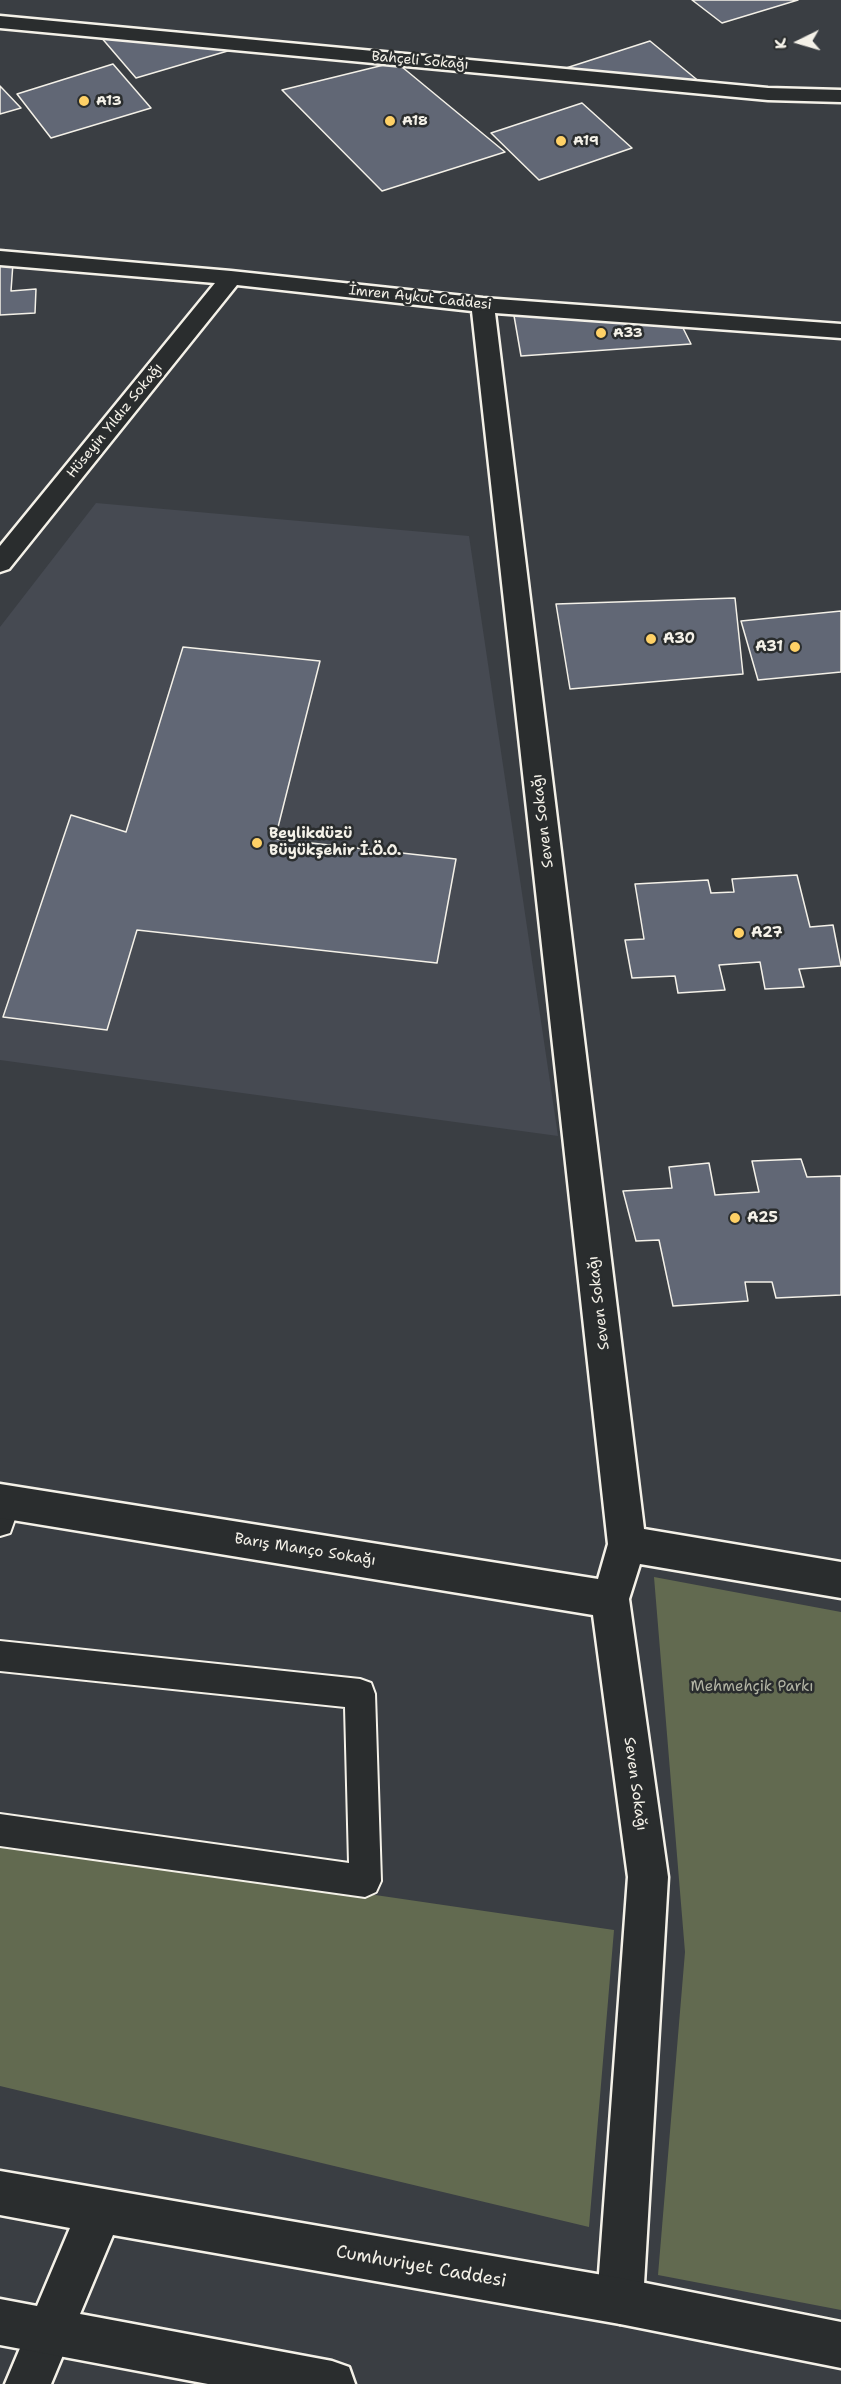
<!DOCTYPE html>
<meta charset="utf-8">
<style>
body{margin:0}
#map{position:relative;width:841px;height:2384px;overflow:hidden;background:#3a3e43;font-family:"Shantell Sans",sans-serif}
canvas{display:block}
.north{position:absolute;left:769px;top:12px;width:60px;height:60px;-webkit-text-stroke:4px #2a2d2e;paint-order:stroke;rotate:265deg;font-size:16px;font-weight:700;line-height:24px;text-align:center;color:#f4f1e8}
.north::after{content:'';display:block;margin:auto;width:21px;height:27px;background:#f4f1e8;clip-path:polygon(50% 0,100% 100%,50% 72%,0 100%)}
</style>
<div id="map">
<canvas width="841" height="2384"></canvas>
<div class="north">K</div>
</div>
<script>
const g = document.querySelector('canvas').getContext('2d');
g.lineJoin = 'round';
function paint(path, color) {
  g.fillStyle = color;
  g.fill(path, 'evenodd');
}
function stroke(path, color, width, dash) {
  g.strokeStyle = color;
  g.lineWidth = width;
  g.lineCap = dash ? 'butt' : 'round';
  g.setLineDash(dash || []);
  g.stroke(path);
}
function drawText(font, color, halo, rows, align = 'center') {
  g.font = font + ' "Shantell Sans",sans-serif';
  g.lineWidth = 5;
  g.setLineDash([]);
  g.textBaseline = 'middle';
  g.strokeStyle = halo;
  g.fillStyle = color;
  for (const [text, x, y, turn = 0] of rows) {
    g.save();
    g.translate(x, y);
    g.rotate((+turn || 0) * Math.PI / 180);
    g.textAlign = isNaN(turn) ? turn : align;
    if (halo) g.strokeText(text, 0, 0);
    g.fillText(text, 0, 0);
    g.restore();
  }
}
const built = new Path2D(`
 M96,503l373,33 89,600 -558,-76v-433z`);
const green = new Path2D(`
 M654,1577l187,35v698l-183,-35 27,-323z
 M0,1840l614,90 -25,297 -589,-141z`);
const building = new Path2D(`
 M692,0h106l-76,23z
 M100,36l74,7 57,7 -95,28z
 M650,41l51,42 -138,-14z
 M396,62l109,90 -123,39 -100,-101z
 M113,64l38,44 -100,30 -34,-44z
 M0,86l21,22 -21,6z
 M582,103l50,45 -93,32 -48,-47z
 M13,263l-2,28 25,-2 -1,24 -35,2v-51z
 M513,310l167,12 11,22 -170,12z
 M735,598l8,76 -173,15 -14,-85z
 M841,611v61l-83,8 -17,-59z
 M183,647l137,14 -45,178 181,20 -19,104 -300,-33 -30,100 -104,-13 68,-202 55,17z
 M797,875l13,52 23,-2 8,41 -42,3 5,18 -39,2 -5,-27 -41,3 6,25 -47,3 -3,-17 -43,2 -7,-38 19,-1 -9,-55 73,-4 3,13 23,-1 -2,-13z
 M801,1159l6,18 34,-1v119l-65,3 -4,-16h-27l3,19 -75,5 -14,-66 -23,1 -13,-50 49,-3 -3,-21 40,-4 6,32 44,-3 -7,-31z`);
const service = new Path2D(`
 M7,1489l10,4 4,9 -11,31 -10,3v-45z
 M0,1641l360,38 11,4 4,11 6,187 -5,11 -11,5 -365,-51v-32l349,49 -4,-156 -345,-36z`);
const minor = new Path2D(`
 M0,16l768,72 73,2v12l-73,-2 -768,-72z
 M0,251l231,20 252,27 358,26v14l-346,-25 149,1216 197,33v36l-201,-34 -11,35 39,278 -25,424 -7,16 -16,7 -16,-7 -7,-16 31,-424 -35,-262 -593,-97v-34l598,95 10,-35 -136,-1233 -235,-26 -228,284 -9,3v-26l215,-263 -215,-18z
 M50,2308l16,7 7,16 -22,53h-46l29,-69z`);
const secondary = new Path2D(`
 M0,2171l620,107 221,44v46l-221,-44 -507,-89 -33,79 252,47 17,6 6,17h-147l-208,-39v-46l37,7 33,-78 -70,-13z`);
const markers = [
 [84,101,6,"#ffd166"],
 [390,121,6,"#ffd166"],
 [561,141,6,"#ffd166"],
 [601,333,6,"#ffd166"],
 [651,639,6,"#ffd166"],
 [795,647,6,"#ffd166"],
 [257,843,6,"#ffd166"],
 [739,933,6,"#ffd166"],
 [735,1218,6,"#ffd166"]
];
const farStreetnames = [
 ["Bahçeli Sokağı",420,61,5],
 ["İmren Aykut Caddesi",420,298,6],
 ["Hüseyin Yıldız Sokağı",115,421,-51]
];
const farPoinames = [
 ["A13",96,101],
 ["A18",402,121],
 ["A19",573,141],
 ["A33",613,333]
];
const poiNames = [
 ["A30",663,639],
 ["A31",783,647,"right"],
 ["Beylikdüzü",269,834],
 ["Büyükşehir İ.Ö.O.",269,851],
 ["A27",751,933],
 ["A25",747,1218]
];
const streetNames = [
 ["Seven Sokağı",543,821,-97],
 ["Seven Sokağı",599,1303,-97],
 ["Barış Manço Sokağı",305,1550,9],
 ["Seven Sokağı",635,1784,82]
];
const parkNames = [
 ["Mehmehçik Parkı",752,1687]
];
const nearStreetnames = [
 ["Cumhuriyet Caddesi",421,2267,10]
];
paint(built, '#464a52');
paint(green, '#626a50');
paint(building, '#616775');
stroke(building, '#f4f1e8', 1.5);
stroke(service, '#f4f1e8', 4);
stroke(minor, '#f4f1e8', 5);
stroke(secondary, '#f4f1e8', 5);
paint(service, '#2a2d2e');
paint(minor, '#2a2d2e');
paint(secondary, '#2a2d2e');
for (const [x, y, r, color] of markers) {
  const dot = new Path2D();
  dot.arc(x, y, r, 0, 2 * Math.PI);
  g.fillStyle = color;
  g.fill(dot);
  stroke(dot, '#2a2d2e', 2);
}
drawText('14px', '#f4f1e8', '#2a2d2e', farStreetnames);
drawText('bold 14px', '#f4f1e8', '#2a2d2e', farPoinames, 'left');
drawText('bold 15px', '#f4f1e8', '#2a2d2e', poiNames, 'left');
drawText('15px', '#f4f1e8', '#2a2d2e', streetNames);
drawText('15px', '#b2b4a4', '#2a2d2e', parkNames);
drawText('18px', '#f4f1e8', '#2a2d2e', nearStreetnames);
</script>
